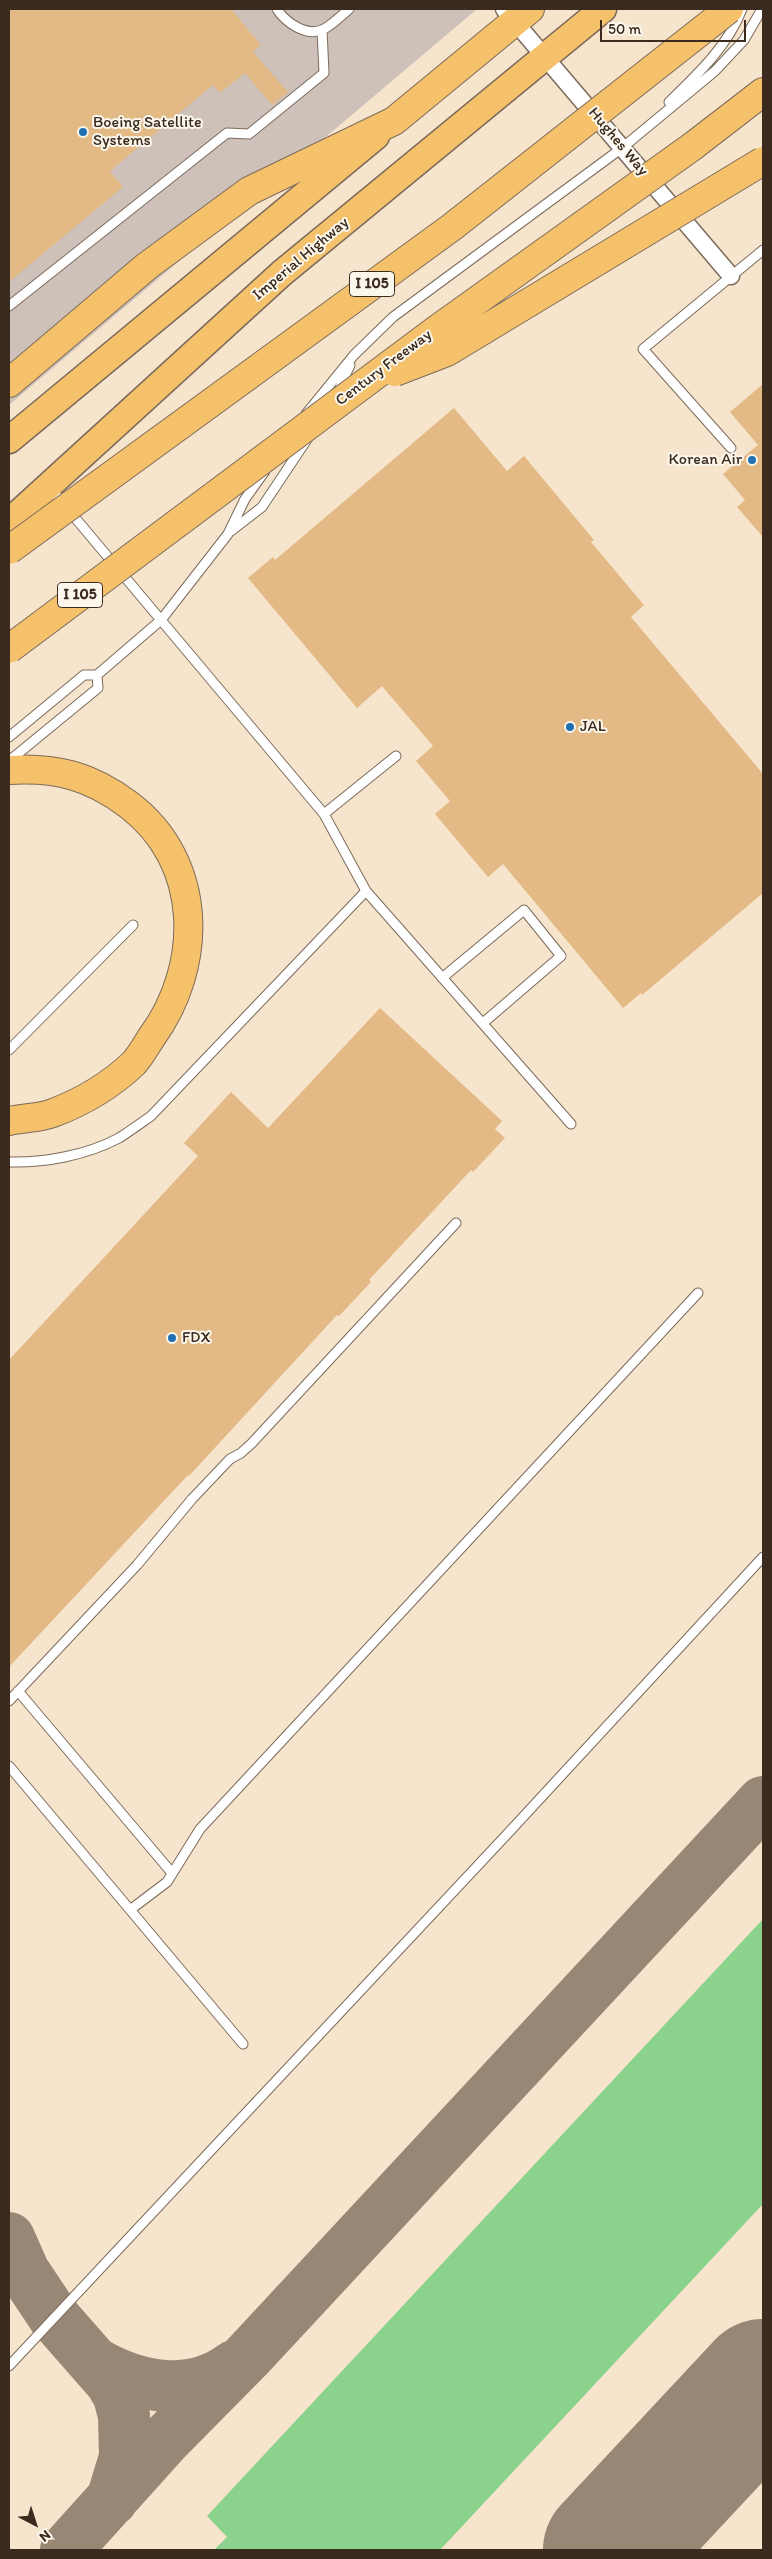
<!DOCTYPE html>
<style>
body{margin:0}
#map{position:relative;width:772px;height:2559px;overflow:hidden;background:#f6e4cc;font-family:Itim,sans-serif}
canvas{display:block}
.frame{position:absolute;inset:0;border:10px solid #3b2a1e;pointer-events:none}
.north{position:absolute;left:10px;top:2499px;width:50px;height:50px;-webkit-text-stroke:4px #fbf7ec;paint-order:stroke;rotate:140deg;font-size:14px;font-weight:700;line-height:20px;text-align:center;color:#3b2a1e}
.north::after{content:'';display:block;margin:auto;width:18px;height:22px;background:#3b2a1e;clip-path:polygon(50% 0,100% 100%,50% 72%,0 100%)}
.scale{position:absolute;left:600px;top:20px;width:146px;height:22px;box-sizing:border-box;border:2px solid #3b2a1e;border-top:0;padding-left:6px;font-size:15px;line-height:18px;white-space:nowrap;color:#3b2a1e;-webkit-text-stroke:4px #fbf7ec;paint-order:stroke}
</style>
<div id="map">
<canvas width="772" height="2559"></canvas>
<div class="frame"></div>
<div class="north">N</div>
<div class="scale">50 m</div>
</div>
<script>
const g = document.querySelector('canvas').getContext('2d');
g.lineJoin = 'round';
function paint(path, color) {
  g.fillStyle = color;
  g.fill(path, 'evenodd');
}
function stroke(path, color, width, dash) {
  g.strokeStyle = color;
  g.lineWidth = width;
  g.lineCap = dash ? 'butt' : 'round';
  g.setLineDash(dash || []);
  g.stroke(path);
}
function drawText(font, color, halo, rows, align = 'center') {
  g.font = font + ' Itim,sans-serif';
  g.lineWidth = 4;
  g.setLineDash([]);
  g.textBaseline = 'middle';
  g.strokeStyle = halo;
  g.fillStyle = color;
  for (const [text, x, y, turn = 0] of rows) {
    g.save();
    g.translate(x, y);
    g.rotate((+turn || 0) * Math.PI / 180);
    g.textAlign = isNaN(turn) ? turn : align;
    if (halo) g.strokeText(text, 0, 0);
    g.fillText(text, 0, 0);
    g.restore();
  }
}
const industrial = new Path2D(`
 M9,9h468l-468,396z`);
const green = new Path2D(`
 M763,1919v285l-323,346h-226l13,-13 -20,-21z`);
const taxiway = new Path2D(`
 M9,2238l15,34 30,45 57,65 8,14 5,20 1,41 -13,43
 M95,2363c43,25 96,35 139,3
 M66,2550l98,-109 83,-84 516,-555`);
const runway = new Path2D(`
 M609,2550l154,-165`);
const building = new Path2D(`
 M9,9h222l30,36 -8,7 35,40 -16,13 -27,-32 -25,20 -7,-8 -103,86 13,16 -114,95z
 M763,384v153l-26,-30 8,-7 -22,-26 35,-29 -28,-33z
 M454,408l53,63 17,-15 70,84 -3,2 53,63 -13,12 132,157v119l-121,102 -1,-2 -18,15 -120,-144 -15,13 -53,-63 15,-13 -34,-40 17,-15 -51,-60 -25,22 -109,-130 25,-21 2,3z
 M380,1008l122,113 -7,8 10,9 -32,34 -2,-2 -102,110 2,2 -32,34 -2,-1 -148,161 -1,-1 -179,192v-307l189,-204 -14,-13 47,-51 37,36z`);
const lane = new Path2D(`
 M277,9c8,13 30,29 47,20 9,-5 17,-13 25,-20
 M669,102c28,-27 59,-56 73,-93
 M9,306l218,-173 22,1 75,-61 -2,-43
 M337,394l13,-29
 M306,414l48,-59 39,-38 229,-169 93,-77 29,-31 18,-31
 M731,448l-88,-99 120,-99
 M50,488l274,326 42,77 205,233
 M231,531l31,-24 46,-69
 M9,737l75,-62h13l64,-55 67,-86 17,-35 20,-28
 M9,761l89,-73 -1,-13
 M324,814l72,-58
 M442,978l82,-68 37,46 -78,67
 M9,1050l124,-125
 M9,1162c36,1 78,-7 110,-24 11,-7 22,-15 32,-22l215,-225
 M18,1691l154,182
 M9,1701l128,-136 55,-66 38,-40 11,-6 11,-10 204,-220
 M9,1766l234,278
 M130,1910l37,-28 33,-53 498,-536
 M9,2366l502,-536 252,-273`);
const street = new Path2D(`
 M504,9l227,267`);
const primary = new Path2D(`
 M9,440l367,-304
 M9,522l273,-249 321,-264`);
const highway = new Path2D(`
 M693,146l70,-54
 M9,383l138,-117 102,-75 145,-70 136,-112
 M9,770c47,-3 82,6 120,35 75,57 75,161 22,233 -5,8 -11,18 -17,25 -22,21 -52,39 -81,50 -13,5 -30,5 -44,8`);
const highwayBridge = new Path2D(`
 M395,372l52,-20 316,-191
 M9,550l443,-323 277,-218
 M9,649l427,-319 257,-184`);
const markers = [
 [83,132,5,"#1f6fb2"],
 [752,460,5,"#1f6fb2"],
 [570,727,5,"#1f6fb2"],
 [172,1338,5,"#1f6fb2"]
];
const shields = [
 [372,284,45],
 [80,595,45]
];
const shieldNames = [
 ["I 105",372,284],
 ["I 105",80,595]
];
const poiNames = [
 ["Boeing Satellite",93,123],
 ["Systems",93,141],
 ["Korean Air",742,460,"right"],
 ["JAL",580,727],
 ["FDX",182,1338]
];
const streetNames = [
 ["Hughes Way",618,142,50],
 ["Imperial Highway",301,259,-40],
 ["Century Freeway",384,368,-37]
];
paint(industrial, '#cec1ba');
paint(green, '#8bd28c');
stroke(taxiway, '#988775', 52);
stroke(runway, '#988775', 132);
paint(building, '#e3ba85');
stroke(lane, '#7c6b5b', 11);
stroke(street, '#7c6b5b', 19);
stroke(primary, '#7c6b5b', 29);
stroke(highway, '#7c6b5b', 30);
stroke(lane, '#fff', 9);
stroke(street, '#fff', 16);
stroke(primary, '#f5c16b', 26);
stroke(highway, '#f5c16b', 28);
stroke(highwayBridge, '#7c6b5b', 30, []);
stroke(highwayBridge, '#f5c16b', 28);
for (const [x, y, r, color] of markers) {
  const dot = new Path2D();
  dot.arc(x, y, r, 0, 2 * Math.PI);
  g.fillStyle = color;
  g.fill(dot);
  stroke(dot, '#fbf7ec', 2);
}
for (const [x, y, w] of shields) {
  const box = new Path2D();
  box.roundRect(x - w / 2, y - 12.5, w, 25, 4);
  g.fillStyle = '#fbf7ec';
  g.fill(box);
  stroke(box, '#3b2a1e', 1);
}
drawText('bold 15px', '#3b2a1e', null, shieldNames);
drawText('16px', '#3b2a1e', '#fbf7ec', poiNames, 'left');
drawText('16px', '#3b2a1e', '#fbf7ec', streetNames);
</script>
